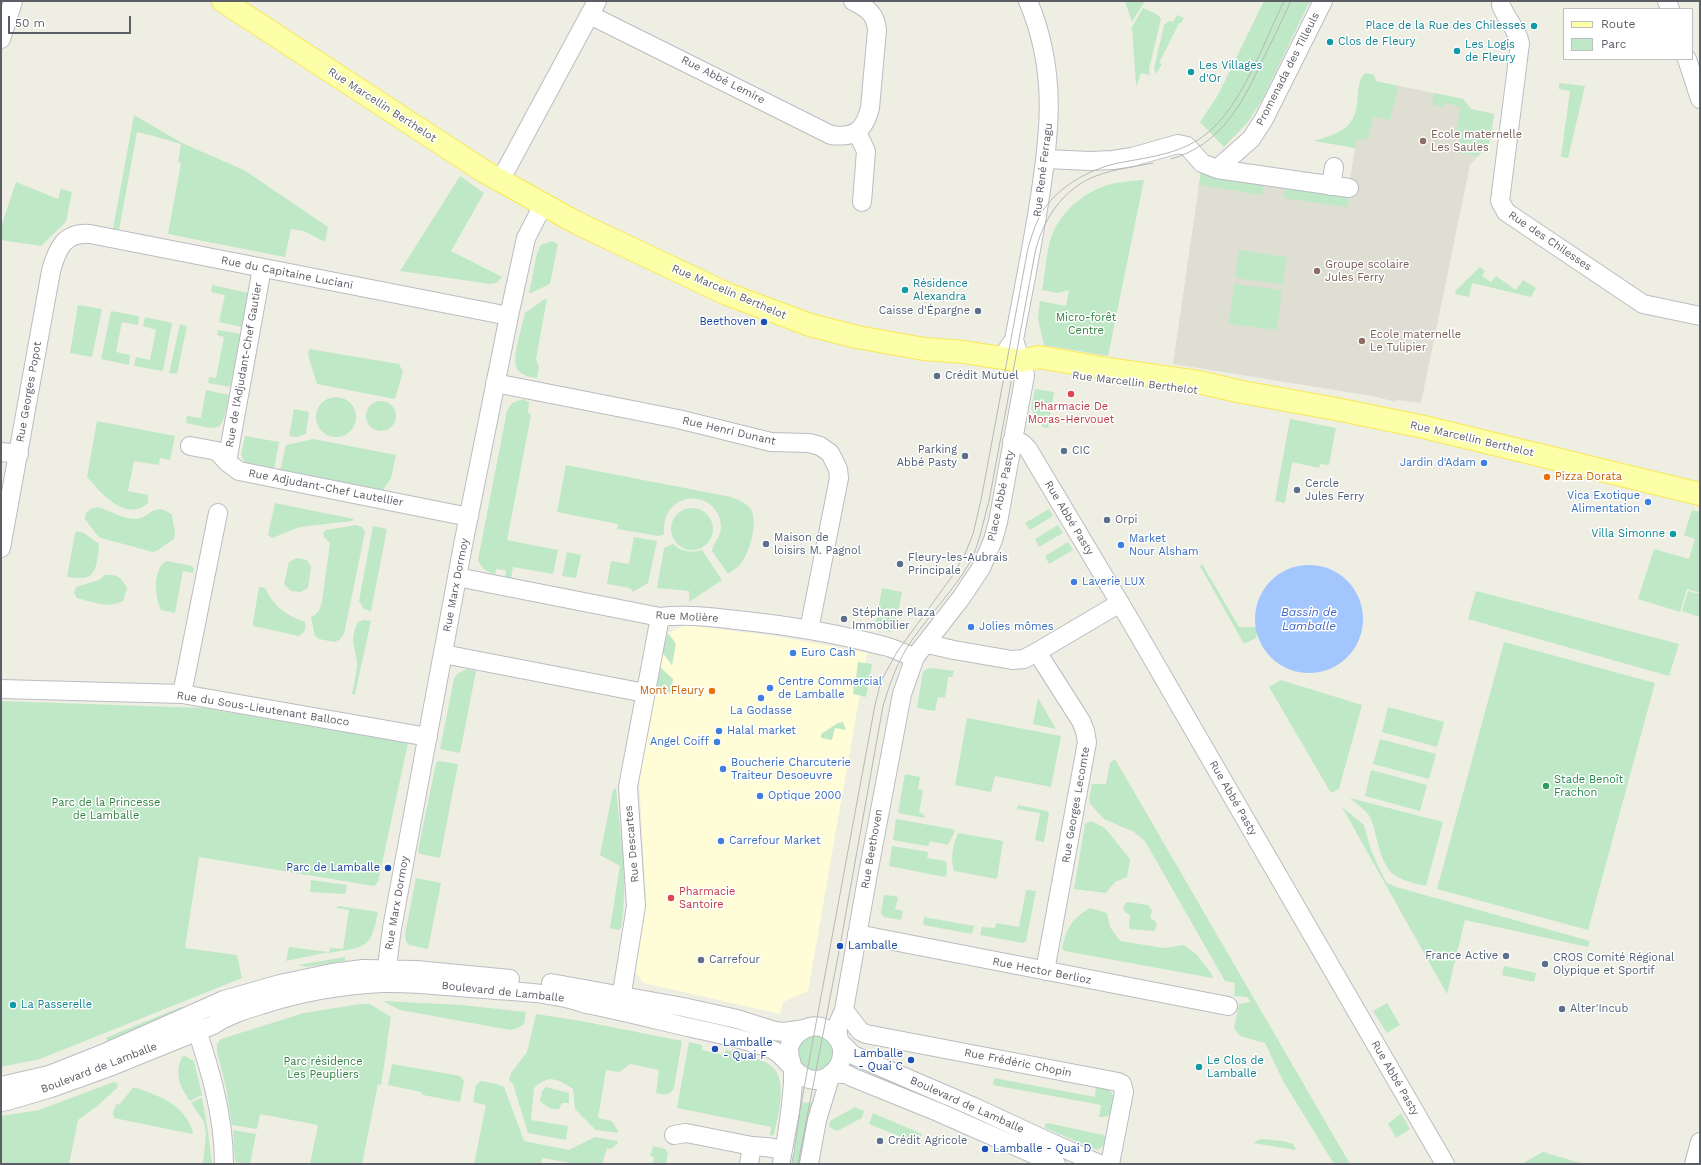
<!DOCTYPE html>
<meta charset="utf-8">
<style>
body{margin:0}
#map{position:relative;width:1701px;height:1165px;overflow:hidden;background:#efeee3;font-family:"Work Sans",sans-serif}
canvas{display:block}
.frame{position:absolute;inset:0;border:2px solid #5b5e65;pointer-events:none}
.legend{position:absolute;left:1563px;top:8px;width:130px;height:52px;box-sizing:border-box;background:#fff;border:1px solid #bdbfc1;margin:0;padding:5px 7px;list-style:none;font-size:12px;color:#5b5e65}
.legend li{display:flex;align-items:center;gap:8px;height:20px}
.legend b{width:20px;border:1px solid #bdbfc1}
.scale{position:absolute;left:8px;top:16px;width:123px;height:18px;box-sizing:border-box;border:2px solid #5b5e65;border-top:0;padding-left:5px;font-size:12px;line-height:14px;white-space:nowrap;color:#5b5e65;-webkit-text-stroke:3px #fff;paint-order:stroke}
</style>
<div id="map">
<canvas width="1701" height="1165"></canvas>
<div class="frame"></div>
<ul class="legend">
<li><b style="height:5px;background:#fdffa8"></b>Route</li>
<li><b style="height:11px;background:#bfe8c6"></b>Parc</li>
</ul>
<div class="scale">50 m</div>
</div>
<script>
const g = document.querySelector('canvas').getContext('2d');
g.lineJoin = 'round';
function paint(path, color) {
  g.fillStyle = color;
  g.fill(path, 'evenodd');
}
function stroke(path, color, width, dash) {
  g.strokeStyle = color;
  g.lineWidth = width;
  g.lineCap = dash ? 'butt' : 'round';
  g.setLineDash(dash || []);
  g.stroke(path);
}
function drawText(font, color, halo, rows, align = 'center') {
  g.font = font + ' "Work Sans",sans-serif';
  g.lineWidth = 3;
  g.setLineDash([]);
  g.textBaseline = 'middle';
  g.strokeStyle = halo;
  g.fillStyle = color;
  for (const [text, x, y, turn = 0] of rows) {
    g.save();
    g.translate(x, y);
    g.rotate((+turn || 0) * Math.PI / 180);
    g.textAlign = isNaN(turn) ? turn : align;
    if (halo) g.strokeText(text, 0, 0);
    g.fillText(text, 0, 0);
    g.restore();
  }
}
const commercial = new Path2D(`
 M685,625l90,11 92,17 -59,338 -25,11 -3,12 -136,-31 -9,-11 11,-69 -7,-125 26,-143z`);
const education = new Path2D(`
 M1365,79l98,20 8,10 23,5 -5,30 -19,21 -49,238 -24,-3 -1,2 -24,-6 -199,-32 28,-193 147,24z`);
const green = new Path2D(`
 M1125,1h20l-13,21z
 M1264,1h46l-48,99 -14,22 -24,25 -24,-25 18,-27z
 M1143,8l15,7 3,4 -12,50 1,6 -9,-2 -4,12h-1l-4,-58z
 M1177,15l7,3 -3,5h-2l-20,40 3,1 -6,10 -2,-5 10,-44 5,-4 4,1z
 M1365,73l9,2 2,6 22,5 -8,34 -17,-3 -5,23 -11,-2 -2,10 -41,-7c30,-9 43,-14 44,-48 1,-8 1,-14 7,-20z
 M1559,83l26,3 -17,72 -7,-1 9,-66 -11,-2z
 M1434,93l29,6 8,10 23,5 -5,30 -11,12 -22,-4 5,-20 -5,-1 5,-24 -15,-4 -2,4 -12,-3z
 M134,115l48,28 62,27 84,57 -3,15 -21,-11 -13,-2 -6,28 -117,-23 13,-71 -3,-1 3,-18c-15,-4 -29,-9 -44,-12l-18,98 -6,-1z
 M1201,171l63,10 -2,14 -63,-10z
 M460,176l24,17 -33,58 51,26 -6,6 -5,1 -91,-13z
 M1144,180l-36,176 -64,-11 -6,-26 2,-18 26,5 3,-16 -11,3 -16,-3c3,-16 4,-33 8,-49 7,-26 32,-48 57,-56 12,-3 25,-4 37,-5z
 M16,182l42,17 3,-10 11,3 -6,30 -25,24 -40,-6v-13z
 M1285,184l63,11 -1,12 -64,-9z
 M552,241l6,3 -8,40 -19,9h-2l8,-40 4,-8z
 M1239,250l48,7 -4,27 -48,-6z
 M1480,267l5,4 -3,5 9,6 5,-6 20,14 7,-10 13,8 -5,9 -59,-14 -3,14 -14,-3 1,-4z
 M1234,284l48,6 -5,40 -48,-6z
 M212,285l37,8 -7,34 -23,-5 6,-27 -14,-3z
 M545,299h2l-11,60 3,9 -2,10c-8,-1 -16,-3 -20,-9 -6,-10 6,-45 8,-56z
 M78,305l24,4 -10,48 -22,-4z
 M111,311l28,5 -1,9 -16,-3 -6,30 14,3 -1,10 -28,-6z
 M145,317l27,6 -9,48 -29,-5 2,-9 14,3 6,-30 -13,-4z
 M180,324l7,2 -10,48 -8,-1z
 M218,330l23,4 -11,53 -22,-4 1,-6 7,1 8,-41 -7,-2z
 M309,349l90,15 4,8 -8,27 -78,-15 -9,-29z
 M1035,389l19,3 -6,36 -5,-1 -12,-18z
 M206,390l23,5c-8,38 -5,36 -43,28l1,-7 14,2z
 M316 417a20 20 0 1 1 40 0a20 20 0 1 1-40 0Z
 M523,399l6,3 -1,11 3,2 -24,125 51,10 -5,24 -40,-7 -2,12 -6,-1 1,-8 -10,-1 -1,5c-9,-3 -13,-5 -17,-14l29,-149 5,-8z
 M366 416a15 15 0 1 1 30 0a15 15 0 1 1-30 0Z
 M294,409l15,3 -3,22 -10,3 -7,-1z
 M1290,419l46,9 -7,37 -9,-1 -1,4 -27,-6 -7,41 -10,-2z
 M97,421l78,15 -5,24 -10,-2 -1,7 -25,-4 -6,30 20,4v8c-3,2 -8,6 -11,6 -21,4 -38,-19 -50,-32z
 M245,436l34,6 -5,27 -29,-6 -4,-8z
 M313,439l83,16 -5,23 -8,12 -103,-19 6,-26z
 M566,465l165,32c7,3 14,5 19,11 9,12 0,43 -8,54 -3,5 -9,8 -14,12l-16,-23c1,-9 9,-13 9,-25 -2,-37 -60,-39 -57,8l-5,2 -42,-7 1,-5 -61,-12z
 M275,503l79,16 -2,2 -52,6 -28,11 -4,-3z
 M98,507c11,3 25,12 36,12 16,0 20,-19 38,-4l3,18 -1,6 -16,11 -5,2 -52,-14 -4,-3 -12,-16 1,-6 5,-4z
 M671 529a21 21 0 1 1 42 0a21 21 0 1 1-42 0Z
 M1049,509l4,7 -23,14 -5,-7z
 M1692,510l8,2v81l-13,-4 -7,23 -42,-13 16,-50 35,10 6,-20 -11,-4z
 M356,525l6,2 3,5 -21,102 -5,6 -5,2 -15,-3 -4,-3 -4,-19c7,-3 9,-8 11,-15l8,-59 -6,-6 -1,-4 3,-3z
 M1058,525l5,8 -24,14 -4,-8z
 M373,526l14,3 -16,82 -7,-2 -5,-8z
 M77,531l7,2 15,11c-1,9 -1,30 -12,33 -5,2 -14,0 -20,0l8,-44z
 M634,537l23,4 -9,42 -15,9 -3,-4 -23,-4 4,-23 18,3z
 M1068,542l5,8 -24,14 -4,-8z
 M673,544c9,8 17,9 29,6l20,30 -33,22v-11l-32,-3 7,-40z
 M567,552l14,3 -5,23 -14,-2z
 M297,558l10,2 4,7 -3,21 -7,4 -10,-1 -7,-7 5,-22z
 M167,561l25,5 2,3 -1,4 -10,-2 -8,42 -14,-3c-6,-12 -9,-42 6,-49z
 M1202,564l37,63h20l-3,11 -12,6 -44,-78z
 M105,575c12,-1 16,2 22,13l-4,13c-15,8 -30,1 -46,-3l-3,-6 2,-5 23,-7z
 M259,587l6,1c8,17 21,28 40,34 1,8 0,10 -6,14l-46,-10v-4z
 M882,588l20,4 -7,37 -4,3 -16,-4z
 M1476,591l203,53 -10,32 -201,-57z
 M1688,591l12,3v23l-18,-6z
 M364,620l7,1 -16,73h-3c2,-9 4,-19 5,-29 0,-17 -9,-23 1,-43z
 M669,634l7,10 -4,21 -10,-13 3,-17z
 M1504,642l151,41 -67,247 -151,-41z
 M858,662l14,2 -6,33 -13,-3 1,-10h5l1,-6h-4z
 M660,667l13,12 -2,14 -16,-3z
 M931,668l23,3 -2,6h-4l-3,21 -7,-1 -3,14 -18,-3 6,-36 4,-3z
 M467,669l9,2 -16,82 -20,-4 14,-70 3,-5z
 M1281,680l81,25 -23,84 -8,4 -62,-106z
 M1038,698l18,31 -23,-5z
 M1,701l202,7 205,35 -30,139 -4,4 -175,-29 -14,91 52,7 5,23 -202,81 -39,8z
 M1388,707l56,15 -7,25 -55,-15z
 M967,718l94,18 -10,51 -56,-11 -4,16 -36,-7z
 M843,722l3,8 -11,-2 -3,12 -11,-2v-4l17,-11z
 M1380,739l56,15 -7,25 -56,-15z
 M1115,759l235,405h-16l-51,-83 -18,-38 -25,-7 -6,-8 5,-24 12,-2 -4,-5 -13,-1 1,-13 -10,-2 -80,-140 -11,-9 -30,-13 -14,-15 -1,-5 3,-15h14l4,-21z
 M439,761l19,3 -18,94 -20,-4 -2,-3 18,-88z
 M1371,770l56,15 -7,26 -55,-15z
 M905,774l15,3 -2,12 5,1 -4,23 4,1 2,4 -27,-5z
 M616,788c4,46 13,94 5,140l-2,2 -9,-2 10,-62 -20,-11 13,-65z
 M1350,798l93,24 -17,64c-34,-8 -40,-11 -49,-46 -2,-6 -3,-14 -6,-21 -3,-8 -15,-15 -21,-21z
 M1018,805l29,6 2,3 -5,28 -9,-2 5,-27 -23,-4z
 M1342,807l22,18 7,25 7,16 9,17 9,4 194,54 -2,6 -123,-27 -18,74z
 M896,819l56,10 3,2 -7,14 -18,-4 -1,4 -3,1 -33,-6z
 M1091,821l14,7 25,31 -3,18 -12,5 -9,11 -32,-4 11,-65z
 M958,833l45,8 -6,38 -43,-8c-4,-14 -1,-25 4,-38z
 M892,846l36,6 -1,6 19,3 1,12 -2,4 -56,-11z
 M416,878l25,5 -13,66 -19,-4 -3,-4 -1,-7z
 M311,880l36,5 -2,9 -35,-2z
 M1026,890l10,1 -10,50 -3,2 -43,-8 2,-8 13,1 1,-5 23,4z
 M884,895l12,1 2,2 -3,11 8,2 -2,9 -17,-3 -3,-4z
 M1127,902l21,3 4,5 -2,8 5,3 2,5 -3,5 -24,-2 -1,-4 1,-10 -5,-3 -2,-5z
 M339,906l39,6c-8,39 -12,34 -49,41l1,-5 13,1 6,-39 -13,-2z
 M1090,908l17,5 3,14 10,14 44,7 20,-3 13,10 16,21 -1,2 -147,-27 -3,-2c4,-20 10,-31 28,-41z
 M924,917l50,9 -2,8 -49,-9z
 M289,947l40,5 -43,9z
 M345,957v4l-39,6 -8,-2z
 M1504,966l32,7 -2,9 -32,-7z
 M383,1001l79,4 64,7 -2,12 -6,4 -8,2 -110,-20z
 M1387,1003l13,22 -13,8 -14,-22z
 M360,1004h10l21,13c-4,23 -6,45 -10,68l-3,-1 -16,80h-52l8,-39 -58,-11 -3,15 -25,-4 -6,-37 -9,-37v-7l4,-5 83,-26z
 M181,1007l3,4 -72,32 -7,-5z
 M536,1014l45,7 101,20 -8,47c-5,9 -10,6 -18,5l3,-23 -29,-6 -11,8 -13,-2 -8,48 14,3 6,10v2l-22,-3 -21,-21 -2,-20c-16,-10 -23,-15 -39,-1l-3,32 37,6 -2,14 -38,-7 -15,-49 -4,-4 2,-7 16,-21z
 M797 1053a18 18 0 1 1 36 0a18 18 0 1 1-36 0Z
 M689,1042l13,3v5l22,5 2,-5c14,4 32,6 44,15 19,12 8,51 4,70l-4,1 1,-9 -94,-19z
 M185,1056l9,5 8,34 -12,6c-10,-14 -16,-27 -8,-44z
 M392,1064l68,12 4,5 -4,21 -37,-7 -2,-3 -33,-7z
 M994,1078l101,19 1,-12c20,5 20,11 15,29l-5,3h-7l2,-12 -108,-20z
 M481,1081l16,3 7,3 20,54 45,9 26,-13 22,4 1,2 -7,6 -4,-1 -5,16h-24l-36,-6 -1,6h-67l12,-59 -13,-3 3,-17z
 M114,1082l4,2 -1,4 -21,19 -18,13 -9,44h-68v-48l38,-6z
 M546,1087l23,6v10h-7l-3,6c-9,1 -13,-3 -19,-8l2,-10z
 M133,1088h4c26,10 45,15 56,43l-1,3 -78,-16 -1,-6 4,-9 2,2z
 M202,1097l6,34 4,33h-9l3,-31 -2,-11 -13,-19z
 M796,1101l19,3 -13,60h-14z
 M855,1107l9,4 -2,7 -25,13 -8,-4 1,-6z
 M873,1113l49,21 -4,10 -49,-20z
 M1401,1113l9,16 -14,9 -8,-14z
 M1048,1123l55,12 2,2c1,7 -2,10 -8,13l-52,-22v-4z
 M233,1130l23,4 -6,30 -15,-2z
 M1261,1139l22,2 10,3 3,6 -43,-7 5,-3z
 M653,1146l12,3 3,4 -2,11h-13l1,-7 -4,-1z
 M1543,1152l41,12h-63z`);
const water = new Path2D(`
 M1255 619a54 54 0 1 1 108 0a54 54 0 1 1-108 0Z`);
const minor = new Path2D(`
 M1667,1l3,8
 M1501,5c5,14 16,24 19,38l-20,158 6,11 137,92 57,12
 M590,15l241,120c24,3 33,-4 39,-27l7,-78c-1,-16 -10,-22 -24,-29
 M1,39l12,-38
 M1687,59l13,40
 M857,132l9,19 -4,51
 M1046,159l44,2 23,-1 19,-3 46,-13 9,2 15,17 15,6 132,19
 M1217,169l34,-30 13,-20 59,-118
 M500,181l97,-180
 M1331,186l3,-19
 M1014,340l11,35 -27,147 -5,18 -12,28 -20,30 -46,59 -13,37 -35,185 -23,131 -7,16 2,15 14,14 121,52 69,32 56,25
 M1007,350l7,-10c8,-43 17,-87 24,-131 12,-73 20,-138 -10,-208
 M495,383l183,36 93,23 38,1 11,3 10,7 8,16 1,9 -30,152
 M1012,441l10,2 6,6 102,171 315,544
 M190,446l27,5 10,11 12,9 230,46
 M1,452l18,2
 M227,462l35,-194
 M1,548l50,-277c6,-22 13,-39 39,-37l419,82
 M457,577l203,40c25,-3 51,0 76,3 50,5 99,13 148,26 11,2 19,8 31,11
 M927,644l27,6 58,10 12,-1 13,-7
 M443,654l202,39
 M1,689l181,5 246,43
 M182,694l36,-181
 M857,934l371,72
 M1045,971l42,-229 -2,-11 -4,-10 -44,-69 83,-49
 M385,981l7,-53 71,-383 46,-229 17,-78 17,-33
 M551,983l132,24 54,12 38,12 9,1 21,-3
 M620,1005l16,-99 -8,-119 32,-170
 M844,1010l16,21 6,3 252,48 4,2 2,8 -14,72
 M193,1019c16,46 31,95 31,145
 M1,1086l48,-11 58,-23 117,-52 56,-16 52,-11 31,-4 53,1 94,9
 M1,1102l6,-1 44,-13 61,-22 101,-41c15,-10 31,-15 48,-20 39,-13 81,-20 122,-22 34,-1 68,4 101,6 33,3 71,3 102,15 36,7 71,16 106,24 27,6 54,11 79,21 17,7 23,29 43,31 18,1 32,-18 27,-35 -3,-8 -9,-14 -17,-17 -13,-5 -29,3 -34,17 -3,8 1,15 3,23 0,5 0,10 0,15 -2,27 -6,54 -11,81
 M674,1135l12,-2 66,13 -3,18
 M752,1146l14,1 19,3
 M809,1164l8,-44 14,-46h15l8,4 84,34 118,52
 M1694,1164l6,-22`);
const major = new Path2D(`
 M223,1l262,171 92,51 150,71 83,31 47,12 67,12 40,3 57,9 18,-4 75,13 84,12 44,10 94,17 88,18 276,67`);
const tram = new Path2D(`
 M1171,159c50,-14 72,-56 92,-100 10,-19 19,-39 28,-58
 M790,1164l85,-459 6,-24 16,-29 56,-77 12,-21 8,-20 8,-34 47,-252c4,-13 8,-27 16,-39 16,-23 43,-38 70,-45 32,-7 63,-8 91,-29 36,-27 59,-93 79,-134
 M798,1164l42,-218 43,-240c7,-23 15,-46 29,-66 19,-27 42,-50 58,-78 10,-19 13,-41 19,-61l46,-248c7,-32 28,-65 61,-77 18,-7 38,-9 57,-13`);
const markers = [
 [1534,26,4,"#0f9aa8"],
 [1330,42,4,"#0f9aa8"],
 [1457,51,4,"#0f9aa8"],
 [1191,72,4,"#0f9aa8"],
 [1423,141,4,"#8d6e63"],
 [1317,271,4,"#8d6e63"],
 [905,290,4,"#0f9aa8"],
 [978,311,4,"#5c6f8a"],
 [764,322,4,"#1a4fb4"],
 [1362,341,4,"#8d6e63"],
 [937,376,4,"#5c6f8a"],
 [1071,394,4,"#e0444e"],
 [1064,451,4,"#5c6f8a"],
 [965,456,4,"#5c6f8a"],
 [1484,463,4,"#3f7fe0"],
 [1547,477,4,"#e8710a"],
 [1297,490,4,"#5c6f8a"],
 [1648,502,4,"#3f7fe0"],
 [1107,520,4,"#5c6f8a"],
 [1673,534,4,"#0f9aa8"],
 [766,544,4,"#5c6f8a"],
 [1121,545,4,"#3f7fe0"],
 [900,564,4,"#5c6f8a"],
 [1074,582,4,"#3f7fe0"],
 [844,619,4,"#5c6f8a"],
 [971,627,4,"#3f7fe0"],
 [793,653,4,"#3f7fe0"],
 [770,688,4,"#3f7fe0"],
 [712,691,4,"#e8710a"],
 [761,698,4,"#3f7fe0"],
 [719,731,4,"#3f7fe0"],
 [717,742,4,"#3f7fe0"],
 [723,769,4,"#3f7fe0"],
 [1546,786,4,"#2e9e5b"],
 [760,796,4,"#3f7fe0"],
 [721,841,4,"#3f7fe0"],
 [388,868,4,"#1a4fb4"],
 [671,898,4,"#e0444e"],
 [840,946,4,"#1a4fb4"],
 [1506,956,4,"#5c6f8a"],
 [701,960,4,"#5c6f8a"],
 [1545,964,4,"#5c6f8a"],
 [13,1005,4,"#0f9aa8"],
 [1562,1009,4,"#5c6f8a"],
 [715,1049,4,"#1a4fb4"],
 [911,1060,4,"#1a4fb4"],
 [1199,1067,4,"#0f9aa8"],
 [880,1141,4,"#5c6f8a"],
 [985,1149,4,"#1a4fb4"]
];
const cultureNames = [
 ["Place de la Rue des Chilesses",1526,26,"right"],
 ["Clos de Fleury",1338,42],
 ["Les Logis",1465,45],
 ["de Fleury",1465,58],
 ["Les Villages",1199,66],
 ["d'Or",1199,79],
 ["Résidence",913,284],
 ["Alexandra",913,297],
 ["Villa Simonne",1665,534,"right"],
 ["La Passerelle",21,1005],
 ["Le Clos de",1207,1061],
 ["Lamballe",1207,1074]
];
const streetNames = [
 ["Promenada des Tilleuls",1288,69,-63],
 ["Rue Abbé Lemire",723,80,27],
 ["Rue Marcellin Berthelot",382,105,33],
 ["Rue René Ferragu",1043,170,-83],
 ["Rue des Chilesses",1550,241,34],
 ["Rue du Capitaine Luciani",287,273,11],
 ["Rue Marcelin Berthelot",729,292,23],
 ["Rue de l'Adjudant-Chef Gautier",244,365,-80],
 ["Rue Marcellin Berthelot",1135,383,7],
 ["Rue Georges Popot",29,392,-80],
 ["Rue Henri Dunant",729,431,13],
 ["Rue Marcellin Berthelot",1472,439,13],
 ["Rue Adjudant-Chef Lautellier",326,488,11],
 ["Place Abbé Pasty",1001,496,-78],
 ["Rue Abbé Pasty",1069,518,59],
 ["Rue Marx Dormoy",456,585,-79],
 ["Rue Molière",687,617,3],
 ["Rue du Sous-Lieutenant Balloco",263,709,9],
 ["Rue Abbé Pasty",1233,798,60],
 ["Rue Georges Lecomte",1076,805,-80],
 ["Rue Descartes",632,844,-95],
 ["Rue Beethoven",872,849,-80],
 ["Rue Marx Dormoy",397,903,-80],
 ["Rue Hector Berlioz",1042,971,11],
 ["Boulevard de Lamballe",503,992,6],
 ["Rue Frédéric Chopin",1018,1063,11],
 ["Boulevard de Lamballe",99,1068,-21],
 ["Rue Abbé Pasty",1395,1078,60],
 ["Boulevard de Lamballe",967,1105,24]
];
const educationNames = [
 ["Ecole maternelle",1431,135],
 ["Les Saules",1431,148],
 ["Groupe scolaire",1325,265],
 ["Jules Ferry",1325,278],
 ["Ecole maternelle",1370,335],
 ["Le Tulipier",1370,348]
];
const serviceNames = [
 ["Caisse d'Épargne",970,311,"right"],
 ["Crédit Mutuel",945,376],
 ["Parking",957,450,"right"],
 ["Abbé Pasty",957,463,"right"],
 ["CIC",1072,451],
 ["Cercle",1305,484],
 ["Jules Ferry",1305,497],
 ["Orpi",1115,520],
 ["Maison de",774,538],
 ["loisirs M. Pagnol",774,551],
 ["Fleury-les-Aubrais",908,558],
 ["Principale",908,571],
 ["Stéphane Plaza",852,613],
 ["Immobilier",852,626],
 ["France Active",1498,956,"right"],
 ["CROS Comité Régional",1553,958],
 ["Olypique et Sportif",1553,971],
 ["Carrefour",709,960],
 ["Alter'Incub",1570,1009],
 ["Crédit Agricole",888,1141]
];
const parkNames = [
 ["Micro-forêt",1086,318],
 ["Centre",1086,331],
 ["Parc de la Princesse",106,803],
 ["de Lamballe",106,816],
 ["Parc résidence",323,1062],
 ["Les Peupliers",323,1075]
];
const transitNames = [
 ["Beethoven",756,322],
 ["Parc de Lamballe",380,868],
 ["Lamballe",848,946,"left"],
 ["Lamballe",723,1043,"left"],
 ["- Quai F",723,1056,"left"],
 ["Lamballe",903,1054],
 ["- Quai C",903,1067],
 ["Lamballe - Quai D",993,1149,"left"]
];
const healthNames = [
 ["Pharmacie De",1071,407],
 ["Moras-Hervouet",1071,420],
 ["Pharmacie",679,892,"left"],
 ["Santoire",679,905,"left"]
];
const shopNames = [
 ["Jardin d'Adam",1476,463,"right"],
 ["Vica Exotique",1640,496,"right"],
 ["Alimentation",1640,509,"right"],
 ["Market",1129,539],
 ["Nour Alsham",1129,552],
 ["Laverie LUX",1082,582],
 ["Jolies mômes",979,627],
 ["Euro Cash",801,653],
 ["Centre Commercial",778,682],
 ["de Lamballe",778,695],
 ["La Godasse",761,711,"center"],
 ["Halal market",727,731],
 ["Angel Coiff",709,742,"right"],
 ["Boucherie Charcuterie",731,763],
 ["Traiteur Desoeuvre",731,776],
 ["Optique 2000",768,796],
 ["Carrefour Market",729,841]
];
const foodNames = [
 ["Pizza Dorata",1555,477],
 ["Mont Fleury",704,691,"right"]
];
const leisureNames = [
 ["Stade Benoît",1554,780],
 ["Frachon",1554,793]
];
const waterNames = [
 ["Bassin de",1309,612],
 ["Lamballe",1309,626]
];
paint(commercial, '#fffdd8');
paint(education, '#dfded2');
paint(green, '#bfe8c6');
paint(water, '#a3c6ff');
stroke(minor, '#bbbcc3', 20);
stroke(major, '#f8e953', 24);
stroke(minor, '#fff', 18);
stroke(major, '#fdffa8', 22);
stroke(tram, '#b7b7b8', 1);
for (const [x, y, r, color] of markers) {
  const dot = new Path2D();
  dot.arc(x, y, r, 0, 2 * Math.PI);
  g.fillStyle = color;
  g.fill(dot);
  stroke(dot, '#fff', 1.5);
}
drawText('11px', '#0d838f', '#fff', cultureNames, 'left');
drawText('11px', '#5b5e65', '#fff', streetNames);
drawText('11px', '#785e54', '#fff', educationNames, 'left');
drawText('11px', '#4e5e75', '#fff', serviceNames, 'left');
drawText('11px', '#308142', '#fff', parkNames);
drawText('11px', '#164399', '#fff', transitNames, 'right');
drawText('11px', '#be3a42', '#fff', healthNames);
drawText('11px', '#366cbe', '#fff', shopNames, 'left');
drawText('11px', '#c56008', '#fff', foodNames, 'left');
drawText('11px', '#27864d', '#fff', leisureNames, 'left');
drawText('italic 12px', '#4069c9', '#fff', waterNames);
</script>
